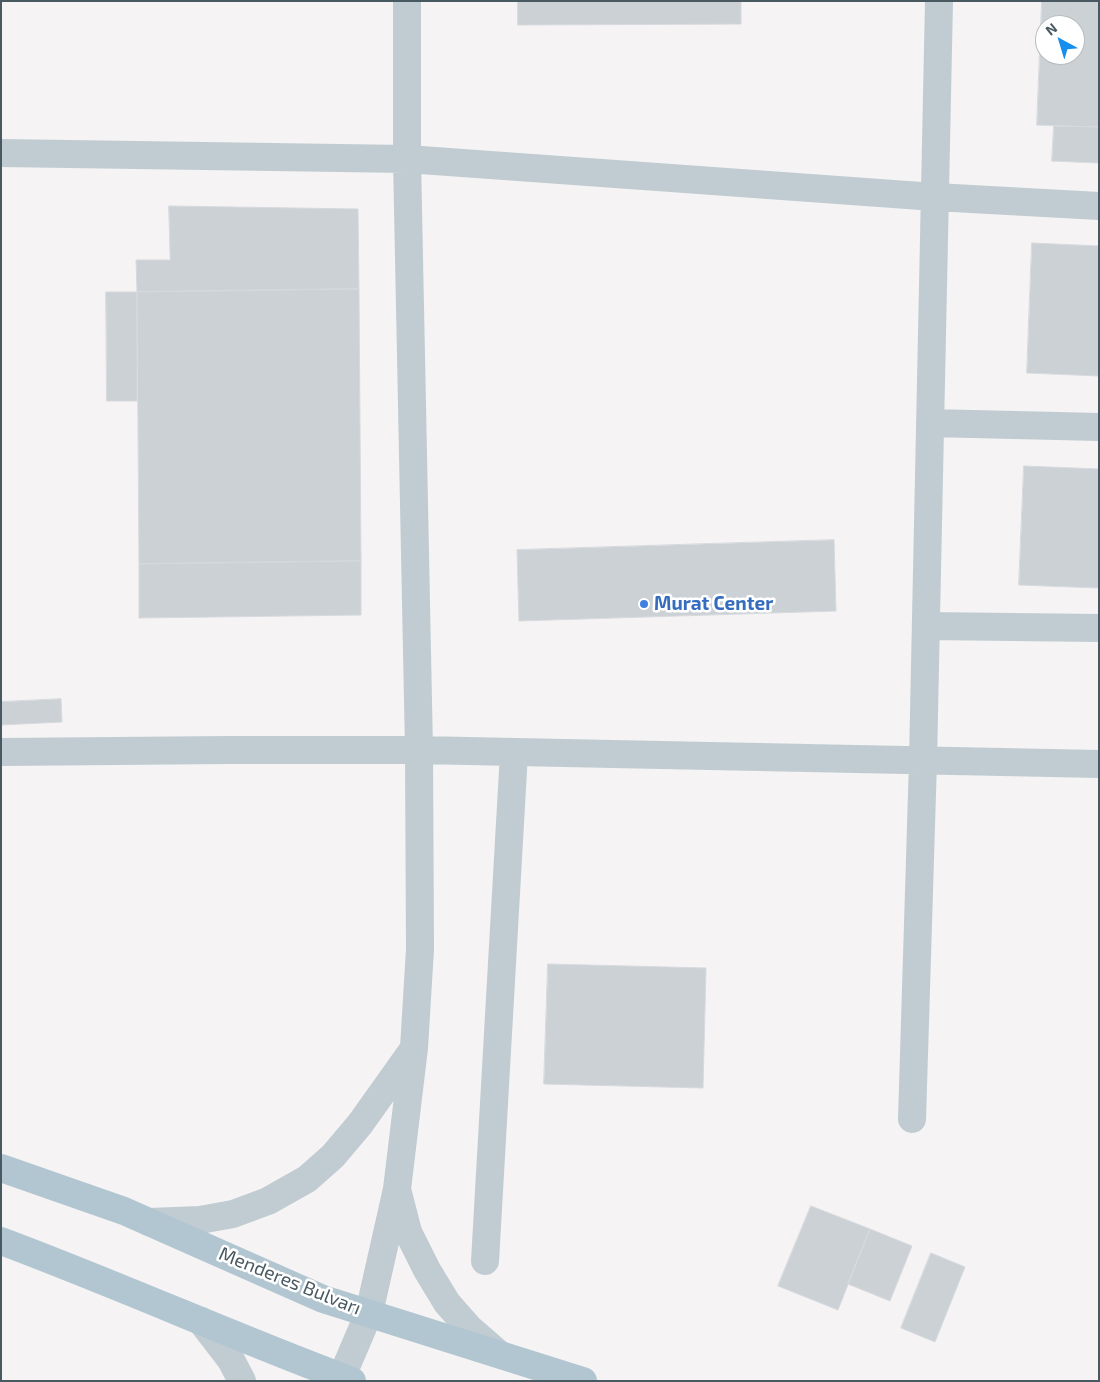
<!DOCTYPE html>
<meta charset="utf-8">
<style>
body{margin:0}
#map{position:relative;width:1100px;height:1382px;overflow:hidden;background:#f5f3f3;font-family:"Exo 2",sans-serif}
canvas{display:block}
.frame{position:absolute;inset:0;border:2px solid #495961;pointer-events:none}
.north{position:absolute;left:1035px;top:15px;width:50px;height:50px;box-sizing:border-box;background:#fff;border:1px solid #b6bdc0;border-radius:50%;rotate:321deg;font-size:14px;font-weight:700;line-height:20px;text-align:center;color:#495961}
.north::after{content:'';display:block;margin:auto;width:18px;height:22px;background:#158eed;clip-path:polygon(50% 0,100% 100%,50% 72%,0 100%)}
</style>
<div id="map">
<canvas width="1100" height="1382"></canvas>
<div class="frame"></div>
<div class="north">N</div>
</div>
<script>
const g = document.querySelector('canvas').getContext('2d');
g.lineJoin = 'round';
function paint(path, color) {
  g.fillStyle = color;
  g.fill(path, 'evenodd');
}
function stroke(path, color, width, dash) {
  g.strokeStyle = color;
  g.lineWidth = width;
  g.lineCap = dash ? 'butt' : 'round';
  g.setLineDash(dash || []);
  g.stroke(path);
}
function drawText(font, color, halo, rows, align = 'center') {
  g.font = font + ' "Exo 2",sans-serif';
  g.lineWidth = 5;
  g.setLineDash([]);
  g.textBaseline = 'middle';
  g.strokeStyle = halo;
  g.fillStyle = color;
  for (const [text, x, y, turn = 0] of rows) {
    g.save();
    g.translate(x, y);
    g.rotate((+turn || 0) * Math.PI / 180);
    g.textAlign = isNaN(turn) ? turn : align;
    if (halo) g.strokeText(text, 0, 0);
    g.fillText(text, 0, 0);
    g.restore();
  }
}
const building = new Path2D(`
 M518,1h223v23l-223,1z
 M1042,1h57v126l-62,-2zM1045,25h30v30h-30z
 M1054,126l45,1v36l-47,-2z
 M169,206l189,3 1,80 -222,3 -1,-32h34z
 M1032,243l67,3v130l-72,-3z
 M359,289l2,272 -222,3 -2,-272z
 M106,292h31v109h-30z
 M1024,466l75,3v119l-80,-3z
 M834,540l2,71 -317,10 -2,-71z
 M361,561v54l-222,3v-54z
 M61,699l1,23 -61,3v-23z
 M548,964l158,4 -3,120 -159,-4z
 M811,1206l59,23 -32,81 -60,-24z
 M870,1229l42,17 -22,55 -42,-17z
 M931,1253l34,14 -30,75 -34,-14z`);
const minor = new Path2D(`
 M1,153l406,6 528,38 164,9
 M930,423l169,4
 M926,626l173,2
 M1,752l227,-2h191l680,14
 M912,1119l11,-358 16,-760
 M398,1193l10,39 19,38 20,33 22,25 30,26
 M149,1222l51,-2 33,-6 35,-13 39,-22 26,-23 27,-32 52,-73
 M485,1261l29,-508
 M201,1321l30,39 11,21
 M340,1381l29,-68 28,-124 17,-141 6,-99 -1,-199 -12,-591v-158`);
const major = new Path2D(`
 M1,1168l123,43 199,88 260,82
 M1,1241c118,44 233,96 351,140`);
const markers = [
 [644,604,5,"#3f7fe0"]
];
const shopNames = [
 ["Murat Center",654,604]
];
const streetNames = [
 ["Menderes Bulvarı",290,1281,22]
];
paint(building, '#ccd1d5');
stroke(building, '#d6d9de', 1);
stroke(minor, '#c0ccd2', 28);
stroke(major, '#b2c6d1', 28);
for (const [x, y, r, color] of markers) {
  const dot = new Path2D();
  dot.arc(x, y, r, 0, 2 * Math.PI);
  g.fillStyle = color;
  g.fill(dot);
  stroke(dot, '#fff', 2);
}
drawText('bold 19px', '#366cbe', '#fff', shopNames, 'left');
drawText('19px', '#495961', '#fff', streetNames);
</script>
